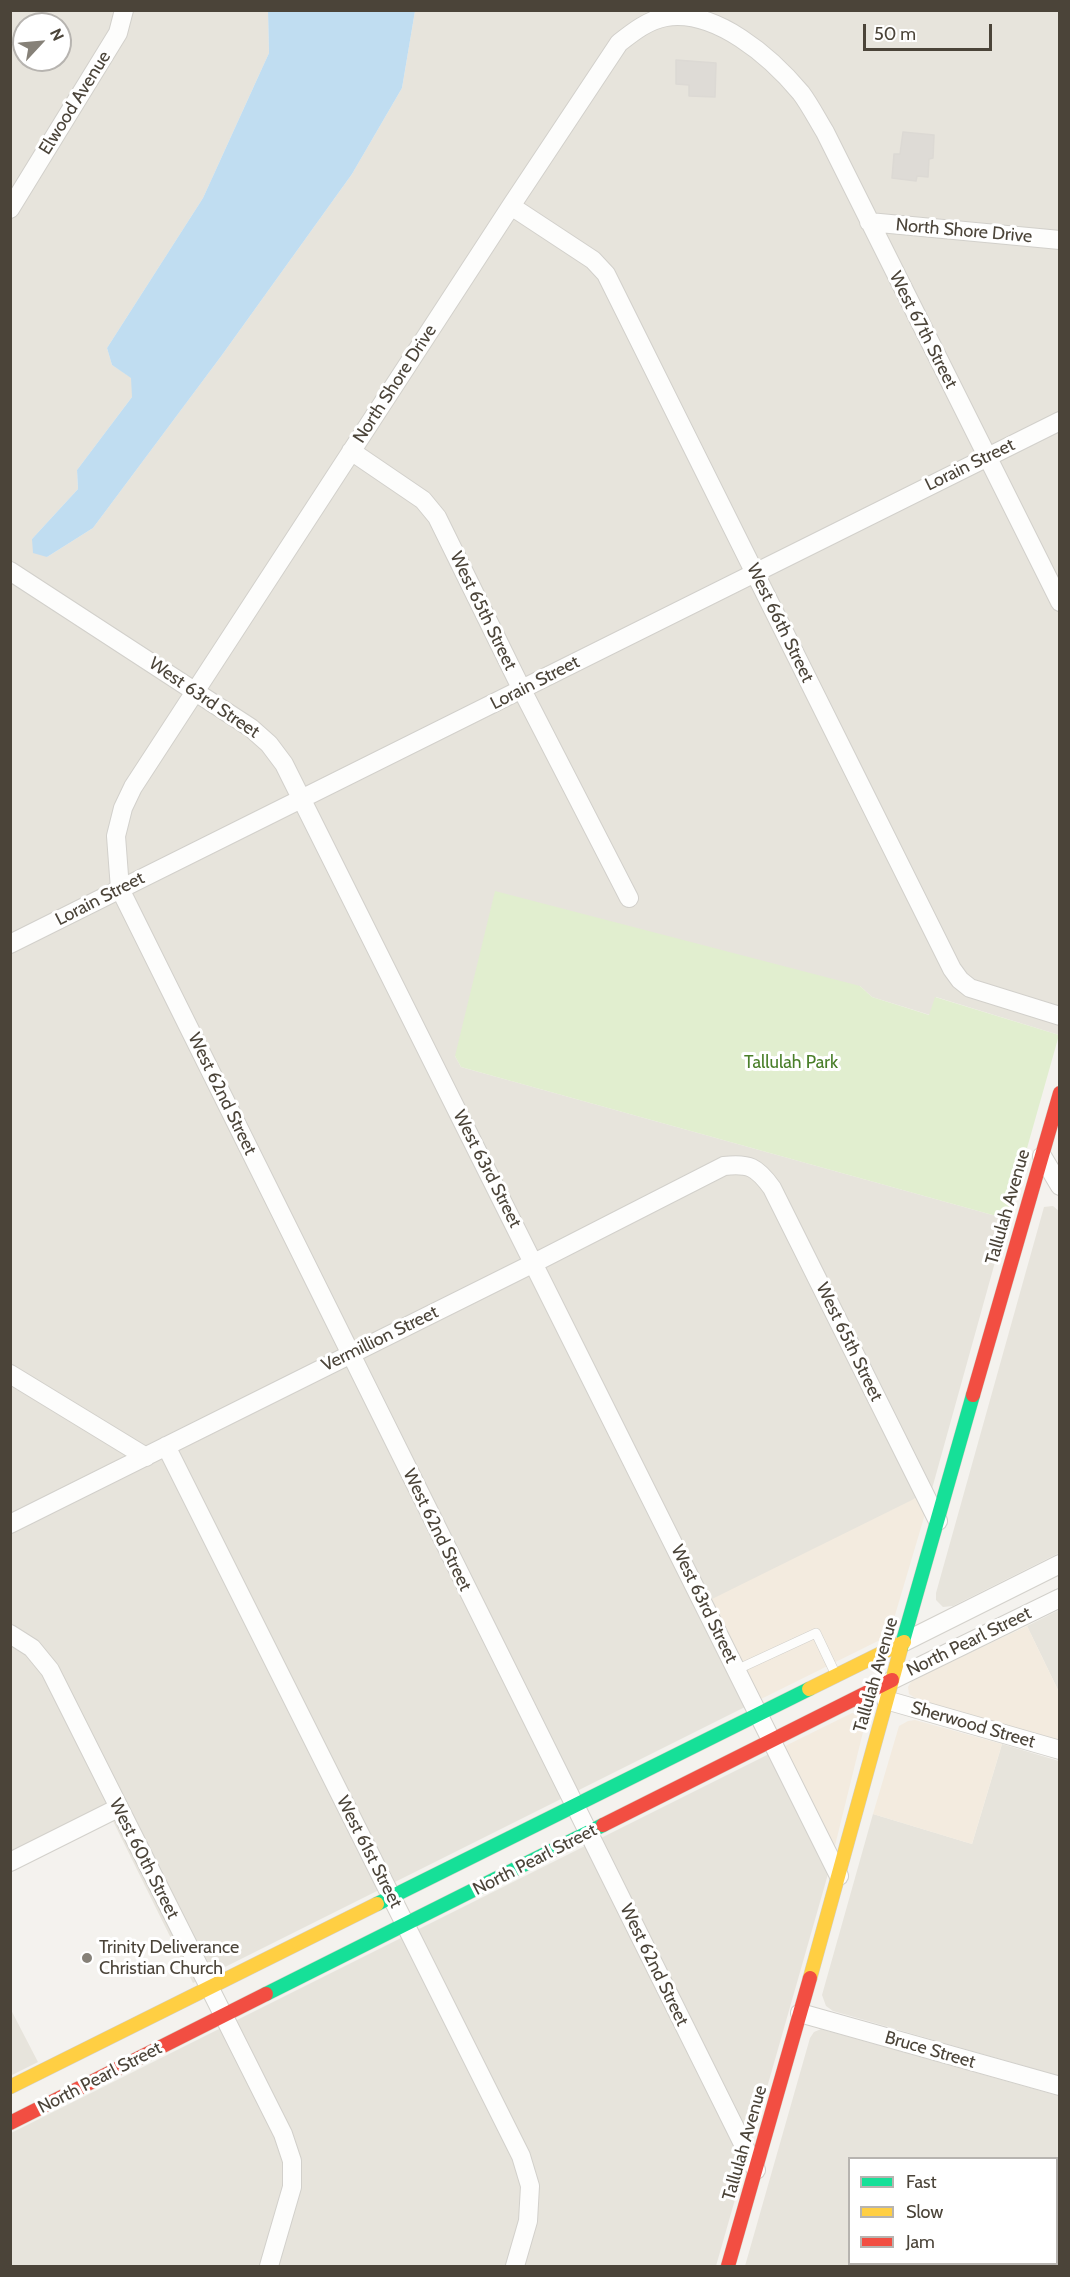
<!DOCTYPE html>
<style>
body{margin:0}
#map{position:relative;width:1070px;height:2277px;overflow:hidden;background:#f4f2ee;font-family:Cabin,sans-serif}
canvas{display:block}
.frame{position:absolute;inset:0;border:12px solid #4b4439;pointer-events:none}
.legend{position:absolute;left:848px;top:2157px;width:210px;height:108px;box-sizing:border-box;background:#fff;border:2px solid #b7b4b0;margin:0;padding:8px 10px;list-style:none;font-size:18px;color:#4b4439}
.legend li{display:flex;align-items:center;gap:12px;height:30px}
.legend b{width:30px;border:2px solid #b7b4b0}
.north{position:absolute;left:12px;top:12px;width:60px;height:60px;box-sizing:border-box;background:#fff;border:2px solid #b7b4b0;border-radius:50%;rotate:64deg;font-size:16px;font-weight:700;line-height:24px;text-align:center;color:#4b4439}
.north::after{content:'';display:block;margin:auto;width:21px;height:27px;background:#868178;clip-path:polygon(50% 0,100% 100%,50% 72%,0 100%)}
.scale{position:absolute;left:863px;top:24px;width:129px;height:27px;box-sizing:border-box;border:3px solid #4b4439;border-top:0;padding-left:8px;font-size:18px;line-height:21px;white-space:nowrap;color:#4b4439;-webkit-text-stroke:4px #fff;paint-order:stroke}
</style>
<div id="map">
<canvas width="1070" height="2277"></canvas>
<div class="frame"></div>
<ul class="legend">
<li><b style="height:8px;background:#16e098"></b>Fast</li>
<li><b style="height:8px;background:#ffcf43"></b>Slow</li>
<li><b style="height:8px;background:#f24e42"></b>Jam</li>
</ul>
<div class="north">N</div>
<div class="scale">50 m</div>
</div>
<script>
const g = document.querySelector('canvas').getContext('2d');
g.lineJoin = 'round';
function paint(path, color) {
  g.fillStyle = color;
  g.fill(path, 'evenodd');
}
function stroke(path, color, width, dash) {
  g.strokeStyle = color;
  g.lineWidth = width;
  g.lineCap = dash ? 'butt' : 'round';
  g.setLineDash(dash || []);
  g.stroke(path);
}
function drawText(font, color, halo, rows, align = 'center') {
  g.font = font + ' Cabin,sans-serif';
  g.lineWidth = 6;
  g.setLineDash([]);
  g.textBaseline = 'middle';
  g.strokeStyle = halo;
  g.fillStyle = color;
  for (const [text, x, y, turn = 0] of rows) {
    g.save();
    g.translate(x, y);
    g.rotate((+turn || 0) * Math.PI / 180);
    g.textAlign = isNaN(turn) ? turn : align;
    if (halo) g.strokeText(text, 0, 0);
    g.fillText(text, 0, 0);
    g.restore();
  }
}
const residential = new Path2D(`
 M11,11h257l1,42 -66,145 -96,150 5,17 20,13v19l-55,73 1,19 -46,50 15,18 46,-29 129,-173 130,-181 50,-86 13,-77h644v1024l-123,-38 -6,18 -58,-18 -12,-11 -405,70 6,11 546,152 -82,295 -10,-16 -154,201 -568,284 -80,-162 -102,50zM24,24h36v36h-36z
 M1053,1206l7,6 -1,341 -106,53 -10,1 -7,-7v-7l108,-386z
 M1059,1610v82l-32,-66z
 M1002,1744l57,17v315l-226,-65 -7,-5 -4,-11 51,-181 99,30z
 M769,1754l59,120 -112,392h-705v-133z
 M10,2008l28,54 -28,14z
 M821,2029l238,67v170h-314l65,-228 4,-6zM850,2158h206v106h-206z`);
const commercial = new Path2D(`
 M916,1498l9,16 -35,118 -8,7 -121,60 -49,-100z
 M1027,1626l32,66v49l-139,-40 -11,-7 -1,-7 4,-7z
 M852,1713l9,2 4,9 -37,150 -59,-120z
 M915,1720l87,24 -30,100 -99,-30 26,-88 9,-5z`);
const green = new Path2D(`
 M495,891l365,95 12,11 57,18 6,-18 124,38 -52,184 -546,-152 -6,-11z`);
const water = new Path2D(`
 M268,11h147l-13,77 -50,86 -130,181 -129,173 -46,29 -14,-4 -1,-14 46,-50 -1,-19 55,-73 -1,-19 -19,-13 -5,-17 96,-150 66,-145z`);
const building = new Path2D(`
 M676,60l40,3 -1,34 -26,-1v-11l-13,-1z
 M903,132l31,3 -1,23 -4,1 -1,18 -11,-1 -1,5 -24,-3 2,-24h6z`);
const lane = new Path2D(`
 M736,1670l80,-37 19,40`);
const street = new Path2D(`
 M511,206l82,54 13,14 346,695 8,11 10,8 90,28
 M10,209l108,-176 6,-23
 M869,222l191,18
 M351,451l72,49 14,17 85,173 107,208
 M10,571l241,157 18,16 15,20 555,1112
 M10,944l1050,-523
 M1042,1156l18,30
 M10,1374l136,83
 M166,1446l355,710 9,30 -2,35 -13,45
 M10,1524l524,-261 190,-97c25,-3 33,1 48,22l166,333
 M10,1634l22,14 18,22 233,464 9,27v26l-23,79
 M904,1642l156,-78
 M892,1680l168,-82
 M886,1700l174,50
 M10,1862l108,-54
 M800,2013l260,73
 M756,2170l-636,-1281 -4,-53 7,-28 10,-21 378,-581 108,-163c14,-11 29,-23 47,-26 50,-8 105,40 135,76 9,12 16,26 24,39l235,470`);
const fast = new Path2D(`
 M901,1648l72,-253
 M377,1904l432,-215
 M266,1994l337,-169`);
const slow = new Path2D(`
 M809,1689l95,-47
 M810,1978l91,-330
 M10,2087l367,-183`);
const jam = new Path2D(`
 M973,1395l87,-302
 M603,1825l289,-145
 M10,2123l256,-129
 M728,2266l82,-288`);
const markers = [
 [87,1958,6,"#868178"]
];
const streetNames = [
 ["Elwood Avenue",75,103,-58],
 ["North Shore Drive",964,231,5],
 ["West 67th Street",923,330,63],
 ["North Shore Drive",395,384,-57],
 ["Lorain Street",970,465,-26],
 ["West 65th Street",483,611,64],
 ["West 66th Street",780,623,64],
 ["Lorain Street",535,683,-27],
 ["West 63rd Street",204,698,34],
 ["Lorain Street",100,899,-27],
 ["West 62nd Street",222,1094,64],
 ["West 63rd Street",487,1169,63],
 ["Tallulah Avenue",1008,1207,-74],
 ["Vermillion Street",380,1339,-26],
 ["West 65th Street",849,1342,64],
 ["West 62nd Street",437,1530,64],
 ["West 63rd Street",704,1604,64],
 ["North Pearl Street",969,1642,-26],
 ["Tallulah Avenue",876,1675,-74],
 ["Sherwood Street",973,1725,16],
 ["West 61st Street",369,1852,63],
 ["West 60th Street",144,1859,63],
 ["North Pearl Street",535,1860,-27],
 ["West 62nd Street",654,1965,64],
 ["Bruce Street",930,2050,16],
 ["North Pearl Street",100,2078,-27],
 ["Tallulah Avenue",745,2143,-74]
];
const parkNames = [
 ["Tallulah Park",791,1063]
];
const poiNames = [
 ["Trinity Deliverance",99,1948],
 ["Christian Church",99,1969]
];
paint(residential, '#e7e4dc');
paint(commercial, '#f3ebdf');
paint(green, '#e1eecf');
paint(water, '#c0ddf1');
paint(building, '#dedbd6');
stroke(building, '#dcd9d4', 1.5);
stroke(lane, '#d2d0cb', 10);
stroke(street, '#d2d0cb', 20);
stroke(fast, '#d3cfc5', 15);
stroke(slow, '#d3cfc5', 15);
stroke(jam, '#d3cfc5', 15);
stroke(lane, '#fdfdfc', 9);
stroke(street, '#fdfdfc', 18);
stroke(fast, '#16e098', 14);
stroke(slow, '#ffcf43', 14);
stroke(jam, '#f24e42', 14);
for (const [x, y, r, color] of markers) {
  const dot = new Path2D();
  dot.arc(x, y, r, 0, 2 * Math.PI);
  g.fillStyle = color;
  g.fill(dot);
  stroke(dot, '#fff', 2);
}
drawText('18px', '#4b4439', '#fff', streetNames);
drawText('18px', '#4a7f2a', '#fff', parkNames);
drawText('18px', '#4b4439', '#fff', poiNames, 'left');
</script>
